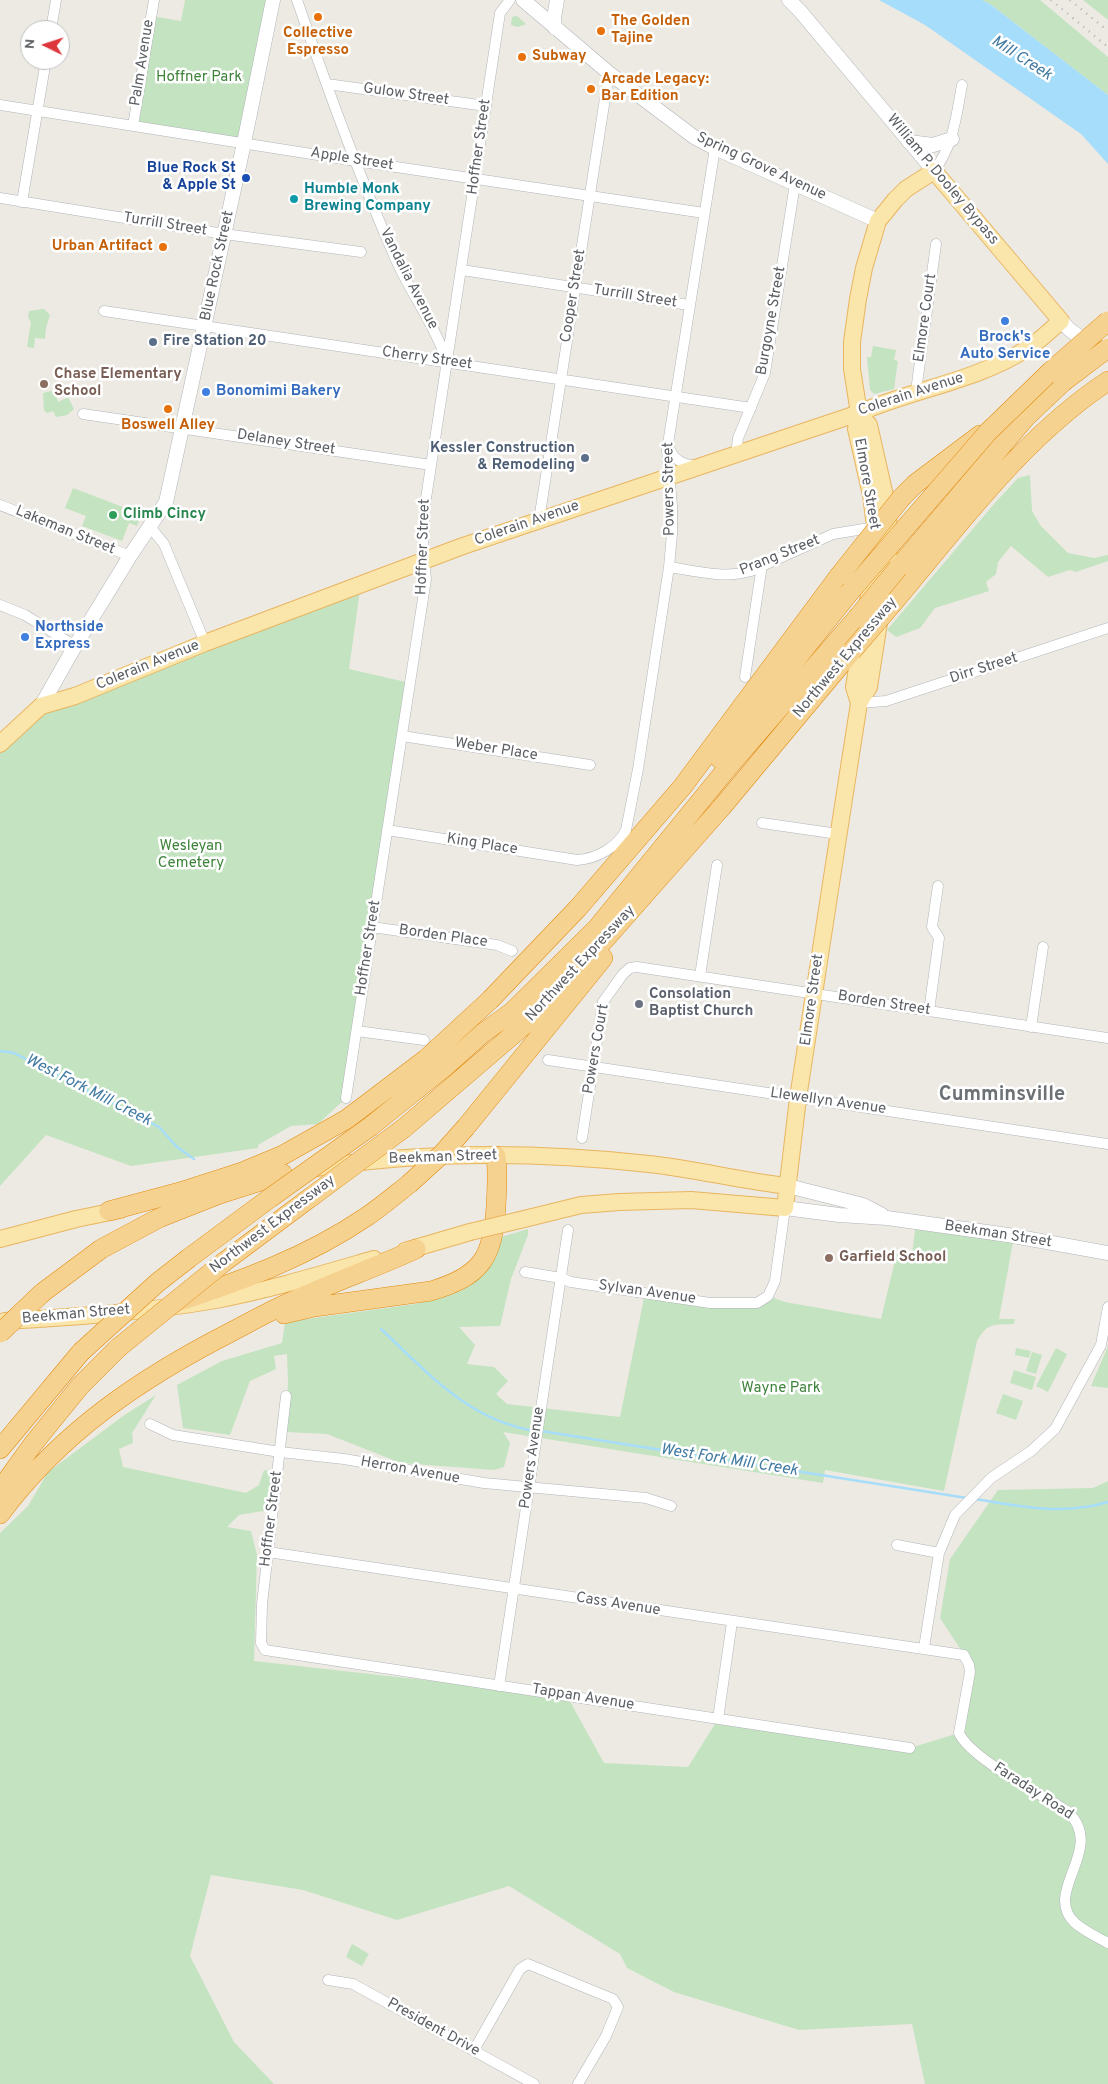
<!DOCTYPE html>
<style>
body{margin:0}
#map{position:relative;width:1108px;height:2084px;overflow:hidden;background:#edeae3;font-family:Overpass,sans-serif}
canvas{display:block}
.north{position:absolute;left:20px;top:20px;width:50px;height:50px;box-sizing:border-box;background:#fff;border:1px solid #bdbfc1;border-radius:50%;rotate:274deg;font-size:14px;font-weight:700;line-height:20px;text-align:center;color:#5b5f63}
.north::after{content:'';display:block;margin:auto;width:18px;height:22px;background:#de373b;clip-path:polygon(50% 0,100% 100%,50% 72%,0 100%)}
</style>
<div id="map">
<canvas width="1108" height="2084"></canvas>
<div class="north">N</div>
</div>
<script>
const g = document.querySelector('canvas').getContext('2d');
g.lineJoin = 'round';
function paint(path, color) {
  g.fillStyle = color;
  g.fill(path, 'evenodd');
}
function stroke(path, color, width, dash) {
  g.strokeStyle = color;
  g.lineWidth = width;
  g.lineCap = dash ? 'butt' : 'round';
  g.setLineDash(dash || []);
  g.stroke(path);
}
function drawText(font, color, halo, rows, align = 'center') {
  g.font = font + ' Overpass,sans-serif';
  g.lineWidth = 5;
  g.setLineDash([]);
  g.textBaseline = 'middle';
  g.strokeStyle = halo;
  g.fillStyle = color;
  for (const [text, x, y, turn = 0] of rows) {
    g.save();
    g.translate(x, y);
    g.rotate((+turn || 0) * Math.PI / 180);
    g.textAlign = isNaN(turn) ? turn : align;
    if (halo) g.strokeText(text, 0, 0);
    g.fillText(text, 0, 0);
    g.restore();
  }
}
const green = new Path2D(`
 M185,0h88l-29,143 -111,-17 18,-110 30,5z
 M982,0h58l68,57v38l-118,-91z
 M1083,0h25v20z
 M516,16h1l9,8 -8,3 -7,-2 1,-8z
 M44,309l6,6 -4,13 -1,11 -10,-1 -1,10 -7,-1 4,-25 -3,-5 1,-6z
 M873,346l23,4 -2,10 4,1 -4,28 -20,5 -4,-4 -3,-33h4z
 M55,390l3,12 10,-5 6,12 -7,6 -11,2 -3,-6 -6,2 -3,-3 -1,-17z
 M1030,475l2,36 9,15 27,27 26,5 14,-3v6l-32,11 -6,-2 -22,7 -37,-31 -13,16 -2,12 -10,8 3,9 -54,17 -15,20 -24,9 -9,-7 107,-126 24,-26z
 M73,488l68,26 -4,12 -8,-3 -7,18 -40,-15 4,-10 -21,-8z
 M361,583l-12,86 61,14 -64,415 -28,26 -27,2 -33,19v3l-127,18 -85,-31 -46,51v-442l41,-38z
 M916,1222l98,14 -15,83h16l-1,5c-21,1 -26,-2 -37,17l-33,150 -119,-21 -2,13 -320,-51 7,11 -6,24 -10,3 -93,-7 -74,-29 -41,-2 2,-50 -1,-28 -13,2 2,13 -26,12 -20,54 -47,-7 -6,-43 45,-24 60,-18 3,-21 130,-18 46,-13 23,-18 17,-36 27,-8v6l-17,44 -11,47 -41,1 16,18 -8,19 27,3 14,14 -12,13 11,10 113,13 25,-124 82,11 41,-8 17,6 96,17 16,-67 15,2z
 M1108,1346v42l-17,-2z
 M1016,1348l15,3 -2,7 -14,-3z
 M1056,1348l11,6 -19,38 -12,-6z
 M1032,1352l10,3 -6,19 -10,-3z
 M1014,1370l22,7 -4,13 -22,-7z
 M1003,1394l20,7 -7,19 -20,-7z
 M156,1395l-24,38 1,10 -14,6 4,18 123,26 13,-8 5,-15 10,2 -5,38 -30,5 -12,12 24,4 6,24 -3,106 313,35 37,67 84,4 30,-48 192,29 49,-15 8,-74 -27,-41 10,-59 48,-69 95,-2 15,-7v603h-183l-13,-60 -113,6 -125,-38 -47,-24 -7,-14 -111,-68 -112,34 -94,-30 -92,-15 -21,81 44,86 40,42h-274v-551l28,-27 20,-34 75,-56z
 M352,1944l17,10 -7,12 -16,-9z`);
const water = new Path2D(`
 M879,0h103l8,4 118,91v69l-27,-30 -156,-109z`);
const stream = new Path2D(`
 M0,1051l14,2 145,74 18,20 17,12
 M381,1329c47,44 87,91 154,102
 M541,1431l426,67
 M975,1499c46,7 87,17 133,3`);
const street = new Path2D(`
 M297,0c29,85 60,171 96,253 15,37 40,68 53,106
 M51,30l5,-30
 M327,84l159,22
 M0,105l356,56 348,52
 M133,126l21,-126
 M934,171c20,-27 22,-54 28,-86
 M0,198l224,36 137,18
 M22,202l24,-142
 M462,270l227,35
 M104,311l647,97
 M916,391l20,-147
 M83,414l348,51
 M669,447c4,13 14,17 26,19
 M736,454l2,-16 27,-65 30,-189
 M0,505l130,51
 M539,520l70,-447
 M151,528l13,16 41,99
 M669,567c27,4 55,12 82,4l82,-37 43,-7
 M0,605l25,10 50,31
 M745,677l17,-112
 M859,703l27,-2 222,-73
 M402,736l188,29
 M762,823l76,11
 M387,830l190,30c19,-1 41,-13 49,-30l12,-61 31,-202 3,-33v-28l-5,-56 48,-302
 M372,927l125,18 15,6
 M700,976l17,-111
 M929,1011l10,-73 -7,-11 6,-41
 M1031,1027l12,-80
 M357,1031l67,9
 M548,1060l560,84
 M346,1098l80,-519 -3,-30 2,-44 75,-492 10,-13
 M582,1138l21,-136 20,-28 7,-6 7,-1 471,71
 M525,1272l36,6 10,4 139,21h47l11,-7 7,-15 10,-73
 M286,1396l-24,208 -1,39 4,7 645,98
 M150,1424l23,11 107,17 64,7 140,24 162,15 25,8
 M897,1545l42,8
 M268,1552l696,103 5,10 1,7 -11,61c12,26 82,61 108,78 41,38 -26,80 8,112 9,8 22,14 33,20
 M924,1648l15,-95 16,-38 36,-37 40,-27 24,-22 46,-84 7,-38
 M499,1686l69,-456
 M718,1719l14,-97
 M328,1980l25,4 181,100
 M474,2050l46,-81 8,-5 85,35 5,8 -12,29 -28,48`);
const secondary = new Path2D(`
 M523,0l86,73 85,64 21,11 163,73
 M789,0l11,11 134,160
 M555,28l-1,-10 3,-18
 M909,142l24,3 19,-6
 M1061,321l9,9 22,16
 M41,706l34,-60 55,-90 36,-54 78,-359 29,-143
 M788,1186l75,19 19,10
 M785,1208l54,7 48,3 121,17 100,18`);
const primary = new Path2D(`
 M859,413l10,12 19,84 1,40 -5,38
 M859,703l-5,-16 8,-50
 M0,744l41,-38 34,-10 130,-53 258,-97 396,-133c55,-24 118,-32 169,-65 12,-7 22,-18 33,-27l-127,-150 -28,18 -11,11 -17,21 -14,47 -6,31 -6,43v27l7,44 -3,16 15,66 4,32 -2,39 -6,42
 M310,1169c111,-18 228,-17 339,-5 47,5 92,17 139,22
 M520,1220l61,-15 38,-3 72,-2 94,8 13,-110 46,-299 15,-96 10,-16 11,-71
 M0,1239l76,-20 44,-9
 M405,1251l65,-19
 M5,1321c70,-4 141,-9 211,-21 53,-10 106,-26 158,-41`);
const highway = new Path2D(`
 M902,497l13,-13 65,-49
 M898,568l128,-151 37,-35
 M893,603c66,-78 129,-165 215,-222
 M720,759l61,-81 68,-85
 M371,1126l76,-61 36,-32 29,-21 85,-84 132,-162 128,-148
 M466,1127l137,-169
 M404,1128l126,-108 40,-41 151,-171 131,-157
 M109,1211l71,-19 62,-20 41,-17 64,-36 79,-60 64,-59 88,-92 105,-122 156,-210
 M189,1258l81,-60
 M224,1262l87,-65
 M42,1293l59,-44 58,-31 61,-24 63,-20
 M174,1303c67,-22 133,-46 192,-86 15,-10 29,-22 43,-33
 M284,1314l30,-7 117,-16c51,-15 62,-34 65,-85 1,-17 2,-33 0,-50
 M0,1449l81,-97
 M0,1490l33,-46 47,-58 38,-38
 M0,1514c62,-83 141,-136 233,-183 21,-11 42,-23 64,-32 39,-18 80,-32 119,-50`);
const rail = new Path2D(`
 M1051,0l57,47
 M1070,0l38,31`);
const primaryBridge = new Path2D(`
 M470,1232l50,-12`);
const highwayBridge = new Path2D(`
 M1063,382l45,-34
 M839,576l63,-79
 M849,593l139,-161 63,-61 57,-50
 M857,618l41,-50
 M852,651l41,-48
 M409,1184l33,-30 24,-27
 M311,1197l93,-69
 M270,1198l101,-72
 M0,1333l42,-40
 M118,1348l106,-86
 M81,1352l76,-69 32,-25`);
const markers = [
 [318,17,5,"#e8710a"],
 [601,31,5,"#e8710a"],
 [522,57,5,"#e8710a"],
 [591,89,5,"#e8710a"],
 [246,178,5,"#1a4fb4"],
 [294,199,5,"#0f9aa8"],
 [163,247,5,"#e8710a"],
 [1005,321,5,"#3f7fe0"],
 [153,342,5,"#5c6f8a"],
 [44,384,5,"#8d6e63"],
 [206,392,5,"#3f7fe0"],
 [168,409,5,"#e8710a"],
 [585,458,5,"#5c6f8a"],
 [113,515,5,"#2e9e5b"],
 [25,637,5,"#3f7fe0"],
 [639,1004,5,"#6b7280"],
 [829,1258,5,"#8d6e63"]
];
const foodNames = [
 ["The Golden",611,22],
 ["Tajine",611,39],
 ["Collective",318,34,"center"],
 ["Espresso",318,51,"center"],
 ["Subway",532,57],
 ["Arcade Legacy:",601,80],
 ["Bar Edition",601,97],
 ["Urban Artifact",153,247,"right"],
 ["Boswell Alley",168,426,"center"]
];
const streetNames = [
 ["Palm Avenue",143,63,-81],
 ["Gulow Street",406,95,8],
 ["Hoffner Street",480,147,-82],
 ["Apple Street",352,160,9],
 ["Spring Grove Avenue",761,167,25],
 ["William P. Dooley Bypass",942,180,50],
 ["Turrill Street",165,225,9],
 ["Blue Rock Street",218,266,-78],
 ["Vandalia Avenue",408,279,63],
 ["Cooper Street",574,296,-81],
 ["Turrill Street",635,297,9],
 ["Elmore Court",926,318,-82],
 ["Burgoyne Street",772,321,-80],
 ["Cherry Street",427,359,8],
 ["Colerain Avenue",911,395,-18],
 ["Delaney Street",286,443,9],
 ["Elmore Street",866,484,80],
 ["Powers Street",670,489,-91],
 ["Colerain Avenue",527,524,-19],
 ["Lakeman Street",65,531,22],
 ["Hoffner Street",424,547,-88],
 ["Prang Street",780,556,-22],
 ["Northwest Expressway",846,658,-50],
 ["Colerain Avenue",148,666,-22],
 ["Dirr Street",984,669,-18],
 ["Weber Place",496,750,9],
 ["King Place",482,845,9],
 ["Borden Place",443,937,8],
 ["Hoffner Street",369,948,-81],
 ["Northwest Expressway",581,964,-47],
 ["Elmore Street",813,1000,-82],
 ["Borden Street",884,1004,9],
 ["Powers Court",597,1049,-80],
 ["Llewellyn Avenue",828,1102,8],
 ["Beekman Street",443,1158,-2],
 ["Northwest Expressway",273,1225,-37],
 ["Beekman Street",998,1235,9],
 ["Sylvan Avenue",647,1293,8],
 ["Beekman Street",76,1315,-5],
 ["Powers Avenue",533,1458,-82],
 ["Herron Avenue",410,1471,10],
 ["Hoffner Street",272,1519,-83],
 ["Cass Avenue",618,1605,9],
 ["Tappan Avenue",583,1698,9],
 ["Faraday Road",1033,1792,33],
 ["President Drive",433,2028,29]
];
const parkNames = [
 ["Hoffner Park",199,78],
 ["Wesleyan",191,847],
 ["Cemetery",191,864],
 ["Wayne Park",781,1389]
];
const transitNames = [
 ["Blue Rock St",236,169],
 ["& Apple St",236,186]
];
const cultureNames = [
 ["Humble Monk",304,190],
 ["Brewing Company",304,207]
];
const shopNames = [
 ["Brock's",1005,338,"center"],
 ["Auto Service",1005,355,"center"],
 ["Bonomimi Bakery",216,392],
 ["Northside",35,628],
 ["Express",35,645]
];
const serviceNames = [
 ["Fire Station 20",163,342],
 ["Kessler Construction",575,449,"right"],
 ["& Remodeling",575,466,"right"]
];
const educationNames = [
 ["Chase Elementary",54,375],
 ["School",54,392],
 ["Garfield School",839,1258]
];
const leisureNames = [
 ["Climb Cincy",123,515]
];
const worshipNames = [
 ["Consolation",649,995],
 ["Baptist Church",649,1012]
];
const waterNames = [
 ["Mill Creek",1021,59,33],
 ["West Fork Mill Creek",88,1091,27],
 ["West Fork Mill Creek",729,1461,9]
];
const districtNames = [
 ["Cumminsville",1002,1096]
];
paint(green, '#c4e3c1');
paint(water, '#a6ddfa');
stroke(stream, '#a6ddfa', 2.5);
stroke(street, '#b0b4b7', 11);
stroke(secondary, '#afb3b7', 15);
stroke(primary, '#e9b560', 18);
stroke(highway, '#e28b0e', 20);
stroke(street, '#fff', 10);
stroke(secondary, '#fff', 14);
stroke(primary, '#fae5ab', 16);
stroke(highway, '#f6d290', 19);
stroke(rail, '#b1b2b3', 2.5, [1, 6]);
stroke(primaryBridge, '#e9b560', 18, []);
stroke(highwayBridge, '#e28b0e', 20, []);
stroke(primaryBridge, '#fae5ab', 16);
stroke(highwayBridge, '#f6d290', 19);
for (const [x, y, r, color] of markers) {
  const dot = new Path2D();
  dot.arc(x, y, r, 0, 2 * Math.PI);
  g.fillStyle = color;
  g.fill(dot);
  stroke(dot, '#fff', 2);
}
drawText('bold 15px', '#c56008', '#fff', foodNames, 'left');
drawText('15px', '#5b5f63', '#fff', streetNames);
drawText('15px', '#3e833a', '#fff', parkNames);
drawText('bold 15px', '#164399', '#fff', transitNames, 'right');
drawText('bold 15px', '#0d838f', '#fff', cultureNames, 'left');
drawText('bold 15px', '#366cbe', '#fff', shopNames, 'left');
drawText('bold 15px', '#4e5e75', '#fff', serviceNames, 'left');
drawText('bold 15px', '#785e54', '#fff', educationNames, 'left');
drawText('bold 15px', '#27864d', '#fff', leisureNames, 'left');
drawText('bold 15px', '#5b616d', '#fff', worshipNames, 'left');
drawText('italic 16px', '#417aa2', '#fff', waterNames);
drawText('bold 20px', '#6c7175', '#fff', districtNames);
</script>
